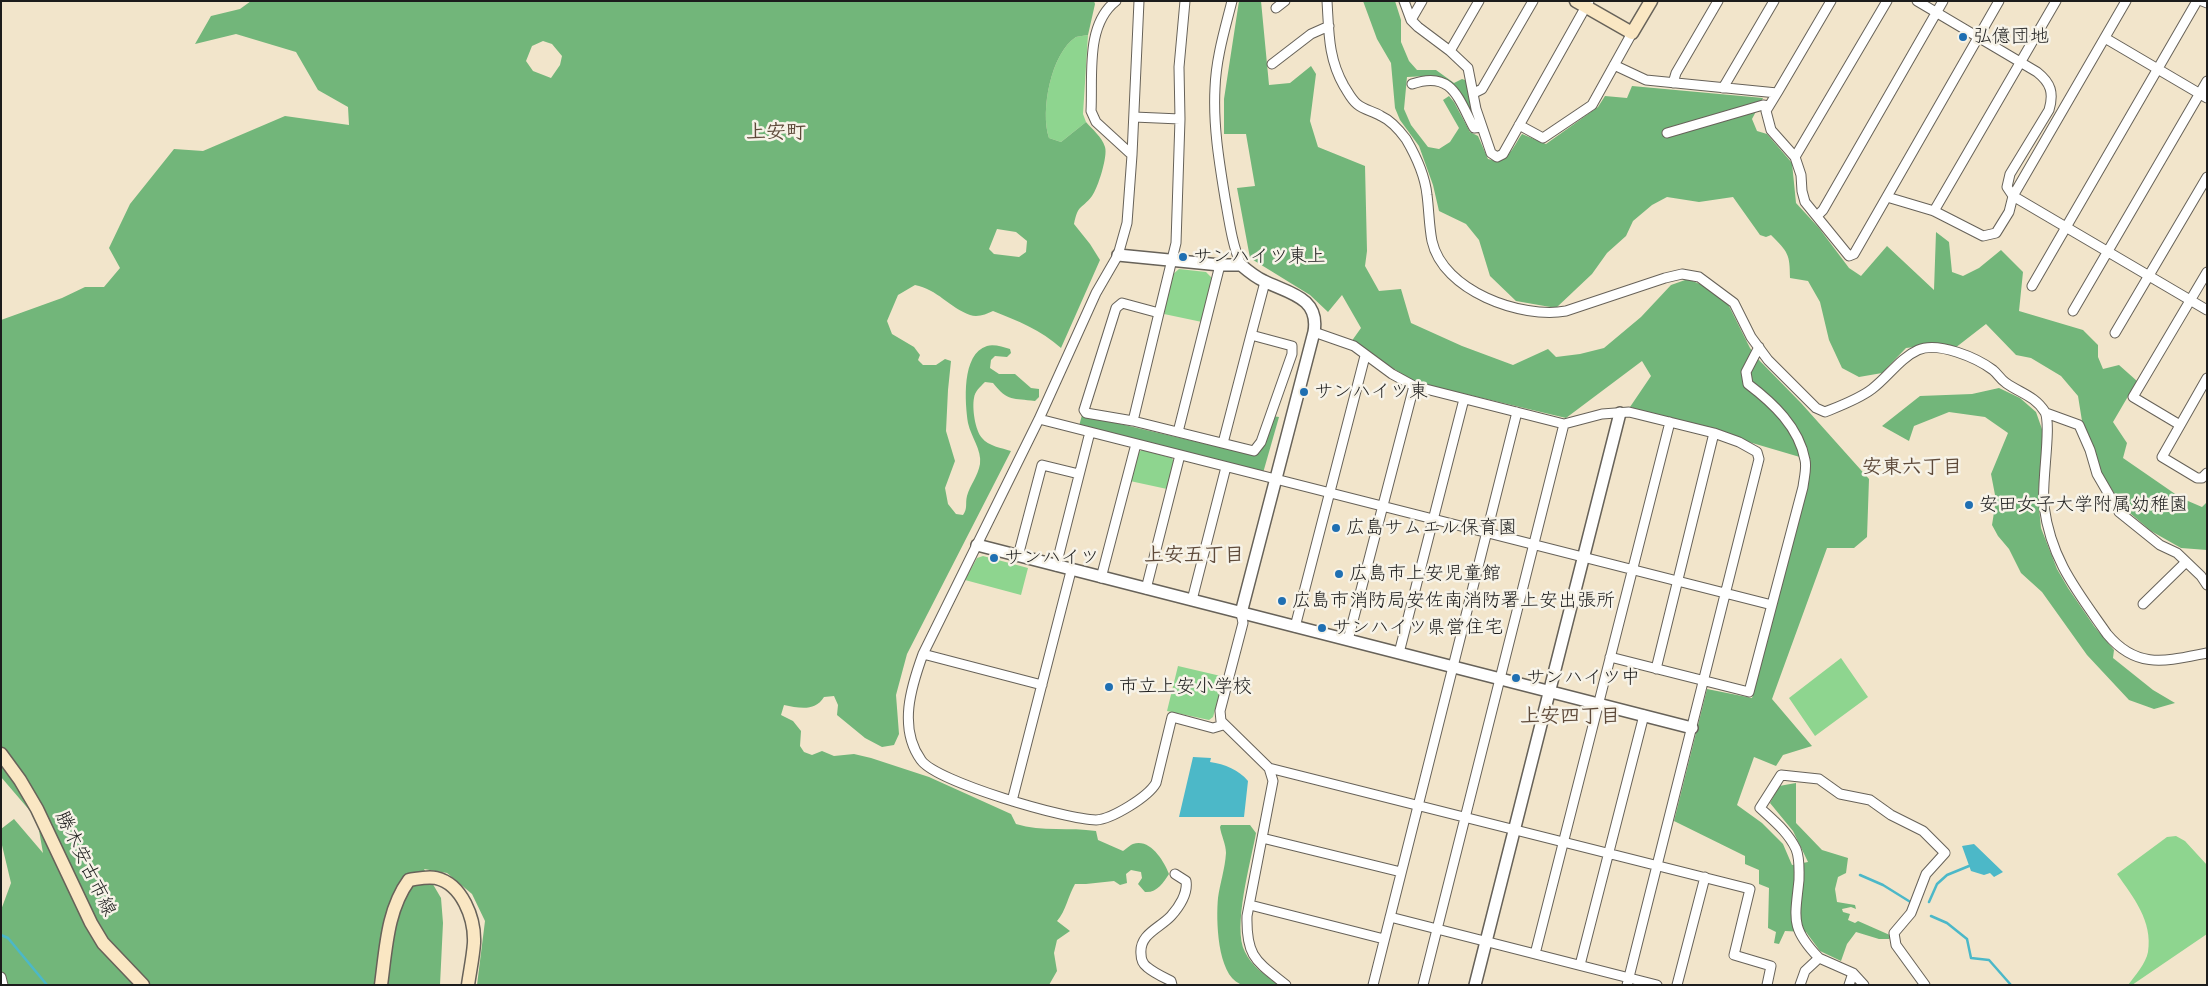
<!DOCTYPE html>
<meta charset="utf-8">
<style>
body{margin:0}
#map{position:relative;width:2208px;height:986px;overflow:hidden;background:#f2e5cb;font-family:Sriracha,sans-serif}
canvas{display:block}
.frame{position:absolute;inset:0;border:2px solid #1c1c1c;pointer-events:none}
</style>
<div id="map">
<canvas width="2208" height="986"></canvas>
<div class="frame"></div>
</div>
<script>
const g = document.querySelector('canvas').getContext('2d');
g.lineJoin = 'round';
function paint(path, color) {
  g.fillStyle = color;
  g.fill(path, 'evenodd');
}
function stroke(path, color, width, dash) {
  g.strokeStyle = color;
  g.lineWidth = width;
  g.lineCap = dash ? 'butt' : 'round';
  g.setLineDash(dash || []);
  g.stroke(path);
}
function drawText(font, color, halo, rows, align = 'center') {
  g.font = font + ' Sriracha,"Klee One",sans-serif';
  g.lineWidth = 5;
  g.setLineDash([]);
  g.textBaseline = 'middle';
  g.strokeStyle = halo;
  g.fillStyle = color;
  for (const [text, x, y, turn = 0] of rows) {
    g.save();
    g.translate(x, y);
    g.rotate((+turn || 0) * Math.PI / 180);
    g.textAlign = isNaN(turn) ? turn : align;
    if (halo) g.strokeText(text, 0, 0);
    g.fillText(text, 0, 0);
    g.restore();
  }
}
const green = new Path2D(`
 M1088,35l-5,79 3,8 -25,20 -12,-4c-9,-27 2,-85 27,-101 3,-1 8,-1 12,-2z
 M1179,269l27,3 6,6 -10,44 -38,-8 8,-39z
 M1142,450l30,8 2,4 -7,27 -37,-8 7,-28z
 M983,556l45,12 -7,27 -56,-15 12,-22z
 M1841,658l27,39 -53,39 -26,-38z
 M1178,666l47,11 -12,40 -4,3 -42,-9z
 M2176,836l9,5 22,24v69l-75,51h-4c7,-9 18,-22 20,-33 5,-31 -15,-55 -31,-78l50,-37z`);
const forest = new Path2D(`
 M251,1h843l1,3 -7,31c-4,1 -9,1 -12,2 -25,16 -36,74 -27,101l12,4 25,-20c6,7 16,15 19,25 3,9 -7,41 -13,49 -11,14 -14,8 -18,28l16,20 10,16 -39,88c-20,-18 -43,-27 -68,-37 -7,3 -15,7 -23,4 -20,-7 -33,-26 -55,-30l-17,10 -11,26 5,13 22,13 6,8 -2,5 5,5h13l9,-6 6,2 -3,29 -2,41 9,30 -10,27 3,16 8,10 7,1c5,-7 2,-11 4,-19 3,-11 11,-20 13,-32 2,-14 -9,-27 -12,-41 -3,-20 -7,-69 19,-77 7,-2 16,1 23,3l1,4 -4,4 -12,-1 -4,4 -1,8 9,6h16l16,14 8,1v8l-4,4c-22,-3 -27,1 -42,-18l-8,-1c-5,5 -10,9 -11,16 -2,10 1,32 8,40 6,8 20,10 29,13l-104,203 -11,41 3,39 -5,11 -12,2 -17,-9 -28,-23 1,-10 -4,-9 -10,1c-9,15 -25,11 -40,8l-3,10 12,6 8,10 -1,15 4,6 8,3 10,-4 12,5 20,-2 17,4 58,19 82,37 5,10c26,8 54,3 80,7l2,9 25,11c3,-2 7,-6 10,-7 17,-6 31,17 36,30 -6,9 -12,19 -24,18l-7,-8 4,-6 -1,-6 -10,-2 -5,4 1,9 -7,2 -6,-4 -28,3h-11c-7,12 -9,27 -18,37l13,10 -13,9 -3,13 3,18 -8,14h-572l8,-64 -13,-27 -25,-21 -23,-4 17,29 2,25 -3,62h-439v-75l10,-27 -10,-42v-12l13,-10 29,34 -6,-34 -36,-42v-457l61,-22 23,-11h19l16,-19 -11,-20 21,-44 44,-55 29,2 82,-35 64,9 -1,-18 -30,-17 -22,-38 -60,-18 -41,10 16,-28 29,-7zM543,41l9,3 10,12 -2,9 -9,13 -18,-7 -7,-10 6,-15zM997,229l19,3 11,9 -1,11 -7,5 -25,-3 -5,-5z
 M1239,1h22l8,84 21,-2 21,-17 5,8 -6,47 8,26 47,19 2,85 -2,15 14,25 22,-2 10,34 51,23 51,19 35,-16 8,8 24,-3 24,-6 37,-31 30,-32 17,-6 21,9 19,16 22,44 9,12 42,43 68,76 -2,58 -13,11h-27l-55,151 40,47 -29,9 -7,11 -22,-9 -17,48 25,18 21,21 9,21 16,-3 -15,-31 -23,-28 9,-17 17,-3v40l26,27 26,8 -2,15 -8,4 -3,12 2,13 18,3 1,4 -5,-2 -9,2 1,3 7,2 -2,6 7,3 3,-2 34,15 -3,3h-10l-23,-7 -9,12 -6,17 -21,-10 -14,-19 -21,-1 -6,13 -5,-1 2,-11 -8,-4 1,-40 -10,-4v-14l-14,-6v-8l-71,-35 33,-132 45,9 58,-238 -180,-53 21,-31 -9,-15 -76,57 -151,-36 -64,-40 10,-14 -19,-33 -14,17 -18,-17 -60,-37 -13,-70 18,-2 -9,-52h-22v-35z
 M1363,1h32l6,19v22l8,19 8,9h19l18,13 8,-4 6,2 4,29h-5c-21,-35 -20,-35 -60,-33l-3,32 7,16 17,22 11,2 11,-7 9,-14 -16,-28 6,-4 5,6 16,30 8,4 10,23c20,6 24,-11 34,-25l24,10 52,-37 7,-11 22,2 5,-12 131,12 -11,21 5,12 10,3 25,29 4,40 23,25 30,40 12,8 26,-30 47,44 2,-58 13,10 3,30 11,4 16,-8 22,-18 22,22 -4,39 64,19 15,15v12l5,12 16,-4 18,16 -24,41 14,21 -4,15 58,40 21,9 5,-5v48l-26,-2 -30,-17 -27,-23 -23,-35 -19,-52 -4,-25 -17,-20 -30,-18 -15,-3 -30,-31 -31,24 -24,-3 -25,3 -24,25 -23,4 -17,-9 -13,-28 -9,-38 -12,-21 -18,-3c0,-24 -2,-26 -19,-43l-5,2 -6,-2 -27,-38 -34,5 -32,-5 -15,8 -19,16 -7,15 -19,17 -15,21 -36,34 -40,-7 -26,-25 -11,-36 -13,-16 -27,-13 -6,-26 -14,-39 -19,-26 -5,-12 -4,-45 -14,-24z
 M1999,388l21,10 16,14 7,20 -5,65 3,31 16,41 11,19 26,38 20,24 -1,8 40,32 22,13 -21,6 -25,-9 -42,-45 -45,-63 -21,-19 -12,-24 -11,-13 -6,-11 4,-25 -5,-26 17,-41 -23,-16 -36,-5 -35,14 -5,15 -27,-15 38,-30 52,-2z
 M1082,415l171,40 11,-9 8,-30 7,1 -16,56 -184,-47z
 M1221,825h29l6,8c-5,28 -24,95 -11,119 7,15 21,23 33,33 -10,0 -29,1 -38,-1 -23,-10 -24,-65 -22,-86 2,-15 7,-29 8,-45 0,-9 -5,-18 -6,-26z`);
const water = new Path2D(`
 M1193,757l18,1 -1,4c15,2 29,8 38,19l-4,36h-65z
 M1974,844l29,28 -9,5 -4,-4 -6,2 -13,-4 -9,-25z`);
const stream = new Path2D(`
 M1860,875l23,10 29,18
 M1929,902l8,-18 10,-9 22,-9
 M1931,916l16,7 20,16 4,19 18,2 22,25
 M1,935l7,3 39,47`);
const minor = new Path2D(`
 M1116,1c-31,24 -23,75 -25,110l5,11 36,33 -5,68 -9,32 -22,38 -57,126 -116,235c-12,33 -25,74 -2,106 15,22 147,60 175,60 16,-1 52,-23 60,-37l16,-66 41,11 10,-3
 M1185,1l-6,66 1,52 -4,124 -17,70 -37,-10 -6,5 -32,102 2,3 47,8 121,30 7,-9 31,-88v-8l-41,-11 14,-53
 M1232,1c-7,28 -16,57 -17,87 -2,37 4,73 10,110 4,22 7,46 16,67
 M1327,1c2,31 1,57 17,85 4,6 7,13 13,18 7,6 16,7 24,12 9,4 19,15 25,23 10,17 19,37 21,56 2,15 2,31 5,46 11,50 89,78 134,70l99,-33 17,-4 17,3 35,26 17,34 17,23 48,48 9,4c15,-6 34,-13 47,-23 16,-12 28,-31 46,-39 20,-9 59,8 75,20 5,4 7,9 13,13 14,10 29,13 39,29 7,13 -4,72 -1,94 7,54 33,85 63,128 30,36 59,27 100,19
 M1404,1l7,19 7,7 32,24 18,17 8,41 15,44 6,4 6,-3 86,-153
 M1917,1l120,71c14,11 17,21 12,38l-39,64 -3,13 6,9 194,114
 M2202,1l5,2
 M1276,8l9,-7
 M1411,20l11,-19
 M2105,38l102,60
 M1450,51l29,-50
 M1272,64l39,-30 18,-8
 M1614,65l32,15 131,13 -11,18 5,19 24,27 6,18 1,16 3,11 44,54 5,-2 145,-253
 M1673,83l3,-10 42,-72
 M1412,84c40,-14 46,14 62,44l8,-1
 M1723,88l51,-87
 M1474,93l8,-4 51,-88
 M1777,93l54,-92
 M1134,117l46,2
 M1519,125l24,13 49,-33 40,-72
 M1667,133l96,-28 6,1
 M1132,155l7,-154
 M1795,157l92,-156
 M1887,197l47,14 49,25 13,-3 13,-21 4,-16 113,-195
 M1934,211l122,-210
 M1817,216l6,-6 120,-209
 M2032,286l165,-285
 M2073,311l134,-230
 M1314,332l40,14 38,28 22,12 150,38 38,-10 27,-2 85,21 25,9 18,10 2,7 -132,526
 M2115,333l92,-156
 M2207,378l-45,79 35,21h5l5,-5
 M2046,413l33,12 11,25 7,24 22,38 41,33 17,8 24,23 6,9
 M1039,419l733,186
 M1133,421l26,-108
 M2180,425l-47,-28 74,-125
 M1178,432l42,-167
 M1223,443l28,-108
 M1018,556l24,-91 37,9
 M1056,566l34,-134
 M1101,578l35,-134
 M1146,589l34,-134
 M1192,600l34,-133
 M2143,604l43,-42
 M1241,613l2,10 -23,88 1,10 48,47 4,13 -26,135c-1,41 9,45 39,69
 M1295,627l70,-271
 M1348,640l66,-254
 M1399,653l65,-254
 M923,654l119,31
 M1610,657l139,35 54,-205c1,-9 4,-19 2,-27 -6,-33 -32,-57 -57,-76l-2,-12 13,-25
 M1656,669l58,-236
 M1269,768l481,121 -16,66 37,11 -4,19
 M1012,801l59,-230
 M1262,838l139,34
 M1250,905l134,34
 M1390,917l267,68
 M1535,954l135,-532
 M1819,958c-29,-30 -24,-39 -20,-78 0,-11 1,-21 -3,-31 -8,-17 -22,-28 -36,-41l21,-33 38,4 21,15 30,6 21,15 32,16 22,22 -19,21 -15,39 -17,20 2,12 29,40
 M1580,965l64,-250
 M1,977l2,8
 M1172,985l-1,-4c-8,-4 -17,-8 -24,-14 -4,-3 -6,-8 -6,-13 -2,-20 19,-26 30,-38 8,-9 17,-23 15,-35l-11,-7
 M1373,985l144,-573
 M1423,985l141,-561
 M1677,985l28,-108
 M1800,985l5,-14 14,-13 34,15 11,12
 M1849,985l4,-12`);
const tertiary = new Path2D(`
 M1118,255l102,10h21c7,6 14,12 23,16 24,12 56,16 50,51l-73,281
 M977,545l715,183
 M1475,985l145,-572`);
const secondary = new Path2D(`
 M1576,1l56,32 19,-32
 M1,754l19,26 17,29 54,114 12,20 40,42
 M381,985c5,-36 6,-75 28,-105 8,-1 18,-4 27,-2 26,6 39,40 38,65 -1,14 -4,28 -6,42`);
const markers = [
 [1963,37,5,"#1f6fb2"],
 [1183,257,5,"#1f6fb2"],
 [1304,392,5,"#1f6fb2"],
 [1969,505,5,"#1f6fb2"],
 [1336,528,5,"#1f6fb2"],
 [994,558,5,"#1f6fb2"],
 [1339,574,5,"#1f6fb2"],
 [1282,601,5,"#1f6fb2"],
 [1322,628,5,"#1f6fb2"],
 [1516,678,5,"#1f6fb2"],
 [1109,687,5,"#1f6fb2"]
];
const poiNames = [
 ["弘億団地",1973,37],
 ["サンハイツ東上",1193,257],
 ["サンハイツ東",1314,392],
 ["安田女子大学附属幼稚園",1979,505],
 ["広島サムエル保育園",1346,528],
 ["サンハイツ",1004,558],
 ["広島市上安児童館",1349,574],
 ["広島市消防局安佐南消防署上安出張所",1292,601],
 ["サンハイツ県営住宅",1332,628],
 ["サンハイツ中",1526,678],
 ["市立上安小学校",1119,687]
];
const streetNames = [
 ["勝木安古市線",85,864,64]
];
const neighbourhoodNames = [
 ["上安町",776,133],
 ["安東六丁目",1912,468],
 ["上安五丁目",1194,556],
 ["上安四丁目",1570,717]
];
paint(green, '#8ed58f');
paint(forest, '#72b67a');
paint(water, '#4cb8c8');
stroke(stream, '#4cb8c8', 2.5);
stroke(minor, '#676259', 11);
stroke(tertiary, '#676259', 14);
stroke(secondary, '#676259', 15);
stroke(minor, '#fff', 9);
stroke(tertiary, '#fff', 11);
stroke(secondary, '#fae7c3', 12);
for (const [x, y, r, color] of markers) {
  const dot = new Path2D();
  dot.arc(x, y, r, 0, 2 * Math.PI);
  g.fillStyle = color;
  g.fill(dot);
  stroke(dot, '#f7f3e8', 2);
}
drawText('19px', '#1c1c1c', '#f7f3e8', poiNames, 'left');
drawText('19px', '#1c1c1c', '#f7f3e8', streetNames);
drawText('bold 20px', '#5e4a3a', '#f7f3e8', neighbourhoodNames);
</script>
